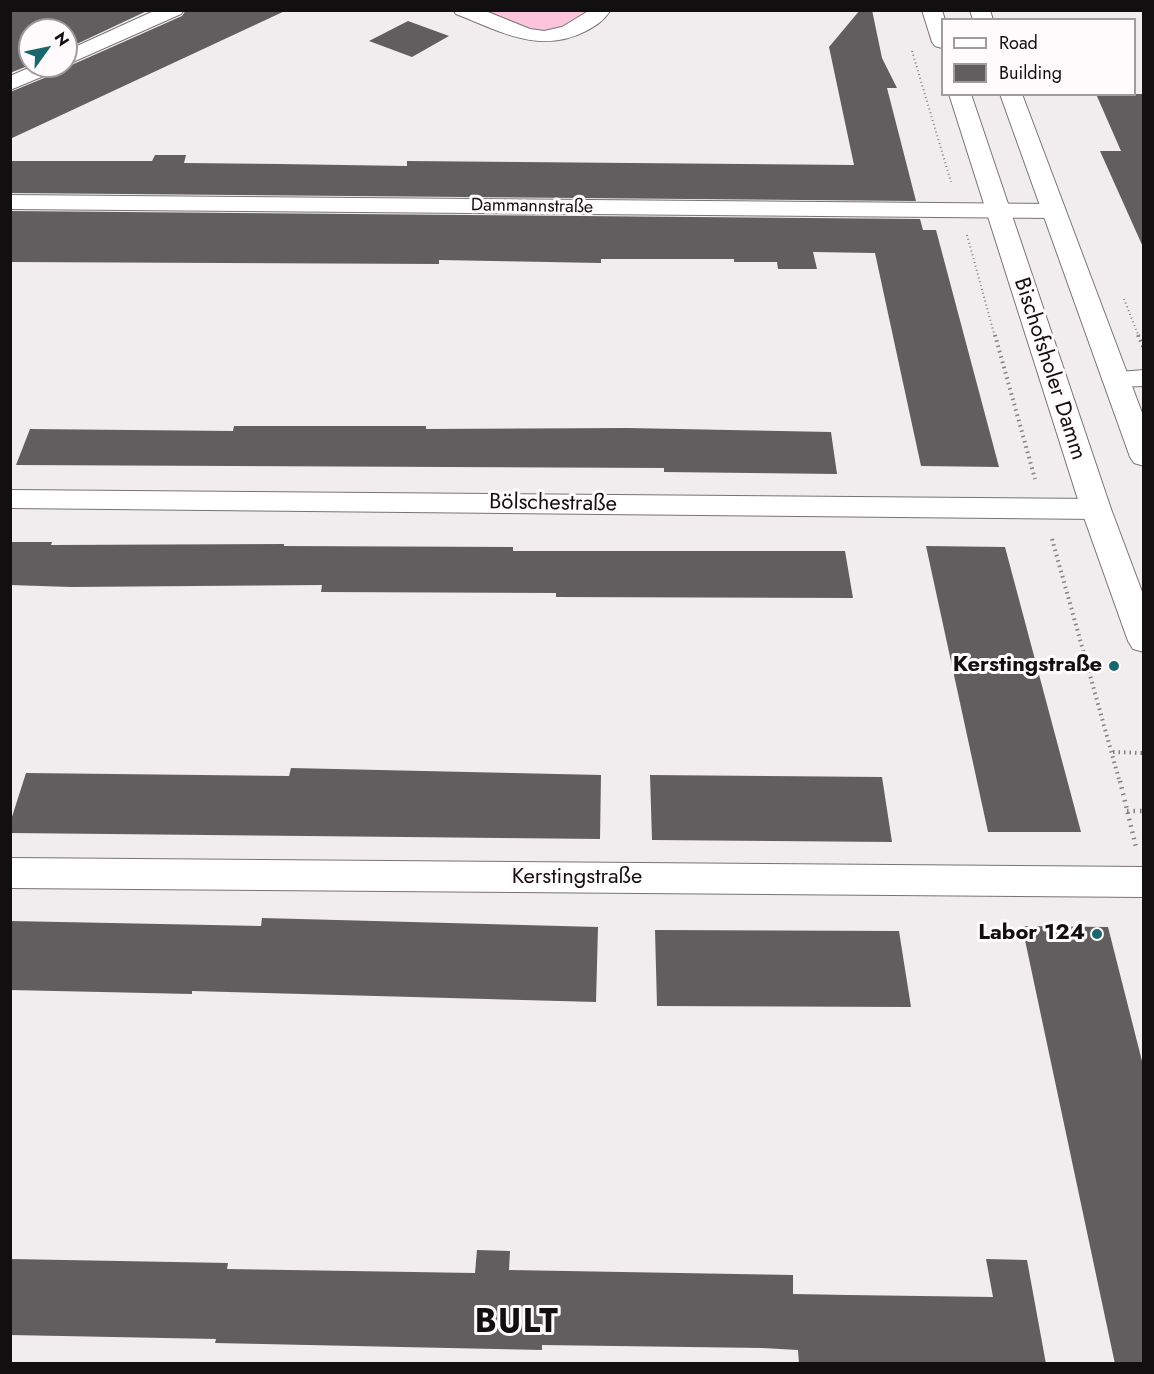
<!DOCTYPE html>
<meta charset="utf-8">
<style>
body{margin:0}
#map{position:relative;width:1154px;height:1374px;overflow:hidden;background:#f1edef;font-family:Jost,sans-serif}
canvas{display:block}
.frame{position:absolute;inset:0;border:12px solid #110f10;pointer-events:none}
.legend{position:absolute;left:941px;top:18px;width:195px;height:78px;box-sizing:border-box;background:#fffafc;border:2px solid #a09c9e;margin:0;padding:8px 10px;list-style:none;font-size:18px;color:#110f10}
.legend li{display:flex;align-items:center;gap:12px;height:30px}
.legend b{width:30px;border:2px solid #a09c9e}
.north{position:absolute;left:18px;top:18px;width:60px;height:60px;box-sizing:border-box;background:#fffafc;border:2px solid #a09c9e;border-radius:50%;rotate:57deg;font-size:16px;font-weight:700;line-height:24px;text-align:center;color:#110f10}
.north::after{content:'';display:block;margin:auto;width:21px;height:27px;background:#19666c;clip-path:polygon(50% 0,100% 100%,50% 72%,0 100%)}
</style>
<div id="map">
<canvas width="1154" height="1374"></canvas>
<div class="frame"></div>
<ul class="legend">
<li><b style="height:8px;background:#fff"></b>Road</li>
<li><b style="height:16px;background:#615e5f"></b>Building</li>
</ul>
<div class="north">N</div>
</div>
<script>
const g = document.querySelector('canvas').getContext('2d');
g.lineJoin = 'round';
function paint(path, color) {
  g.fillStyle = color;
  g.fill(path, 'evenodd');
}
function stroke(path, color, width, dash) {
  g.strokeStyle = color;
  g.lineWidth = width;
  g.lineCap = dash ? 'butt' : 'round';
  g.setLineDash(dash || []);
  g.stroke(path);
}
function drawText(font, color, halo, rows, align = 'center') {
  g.font = font + ' Jost,sans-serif';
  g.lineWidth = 6;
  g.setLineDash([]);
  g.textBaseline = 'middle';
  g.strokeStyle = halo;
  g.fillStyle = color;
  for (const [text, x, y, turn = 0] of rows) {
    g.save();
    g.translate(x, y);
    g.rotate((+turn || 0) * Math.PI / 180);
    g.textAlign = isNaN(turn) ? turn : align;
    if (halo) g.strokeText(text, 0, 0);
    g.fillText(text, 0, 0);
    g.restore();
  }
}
const green = new Path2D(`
 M470,11h125l-5,6 -47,17z`);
const building = new Path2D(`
 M10,10h139l-83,39v-19h-36v35l-20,8z
 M186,10h101l-277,129v-47l49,-20 5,-6 3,1 115,-51z
 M860,10h12l10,48 15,30h-10l29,113 -906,-8v-32h142l3,-6h31l-2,8 96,1 127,2v-5l447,4 -25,-118z
 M408,21l41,15 -37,21 -43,-16z
 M1096,94h47v153l-43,-96h21z
 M10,211l910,8 3,11h13l63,237 -78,-1 -46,-213 -62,-1 4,17h-39l-1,-7h-43v-3h-133v4l-162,-3v4l-429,-2z
 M234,426h192v3l202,-1 203,4 6,42 -173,-2v-4l-648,-3 14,-36 203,2z
 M10,542h42l-1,3 233,-1v2l229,1v4h332l8,47 -297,-1v-4l-235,-1 1,-7 -251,2 -61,-2z
 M926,546l79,1 76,285h-93z
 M291,768l310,7 -1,64 -590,-6v-10l16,-50 263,3z
 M650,775l232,2 10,65 -240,-2z
 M262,918l336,9 -2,75 -404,-11v3l-182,-4v-69l251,5z
 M1022,926l86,1 35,138v299h-28z
 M655,930l244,1 12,76 -254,-1z
 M477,1250l33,1 -1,19 284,5v19l55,1 145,2 -7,-38 41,1 19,104h-247l-1,-14 -36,-2 -220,-3v5l-327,-7 1,-4 -206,-4v-76l218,4 -1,6 248,4z`);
const pathFar2 = new Path2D(`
 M912,51l39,131
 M967,235l28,102
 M1124,299l15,38`);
const pathFar1 = new Path2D(`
 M995,335l40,144
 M1138,335l6,14
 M1052,539l68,244
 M1113,752l31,1`);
const path = new Path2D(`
 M1120,781l16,66
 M1127,811h17`);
const street = new Path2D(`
 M156,10h28l-3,4 -115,51v-14z
 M453,10h30l47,19 14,2 18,-4 28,-17h21c-8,11 -14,15 -25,21 -47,24 -86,0 -130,-17z
 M33,66h29l-4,4 -48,20v-14z
 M10,195l1043,9 8,2 4,5 -4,5 -8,2 -1043,-9z
 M1144,370v16l-28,1 -10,-2 -4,-6 4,-6z
 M10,490l1086,9 10,3 5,7 -5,7 -10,3 -1086,-11z
 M10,858l1134,9v30l-1134,-9z`);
const secondary = new Path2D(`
 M922,10h20l3,10h-3v28l-7,-2 -3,-4z
 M970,10h20l3,10h-20z
 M949,94h22l140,415 33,88v55l-11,-3 -5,-8 -47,-132z
 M1000,94h22l122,324v48l-10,-3 -4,-6z`);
const markers = [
 [1114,666,6,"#19666c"],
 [1097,934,6,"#19666c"]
];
const farStreetnames = [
 ["Dammannstraße",532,207,1]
];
const streetNames = [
 ["Bischofsholer Damm",1049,369,72],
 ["Bölschestraße",553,504,1],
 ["Kerstingstraße",577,878]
];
const poiNames = [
 ["Kerstingstraße",1102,666],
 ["Labor 124",1085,934]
];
const nearDistrictnames = [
 ["BULT",517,1324]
];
paint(green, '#fcc4db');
paint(building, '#615e5f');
stroke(street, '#777375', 2);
stroke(secondary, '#777375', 2);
stroke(pathFar2, '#848182', 2, [1, 3]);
stroke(pathFar1, '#848182', 4, [1.5, 4]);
stroke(path, '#848182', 4.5, [1.5, 5]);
paint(street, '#fff');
paint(secondary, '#fff');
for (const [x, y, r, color] of markers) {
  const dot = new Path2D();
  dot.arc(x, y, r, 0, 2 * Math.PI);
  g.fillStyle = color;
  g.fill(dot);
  stroke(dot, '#fffafc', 2);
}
drawText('18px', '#110f10', '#fffafc', farStreetnames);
drawText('22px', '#110f10', '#fffafc', streetNames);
drawText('bold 22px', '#110f10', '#fffafc', poiNames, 'right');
g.letterSpacing = '1.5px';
drawText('bold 33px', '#110f10', '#fffafc', nearDistrictnames);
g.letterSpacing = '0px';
</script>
